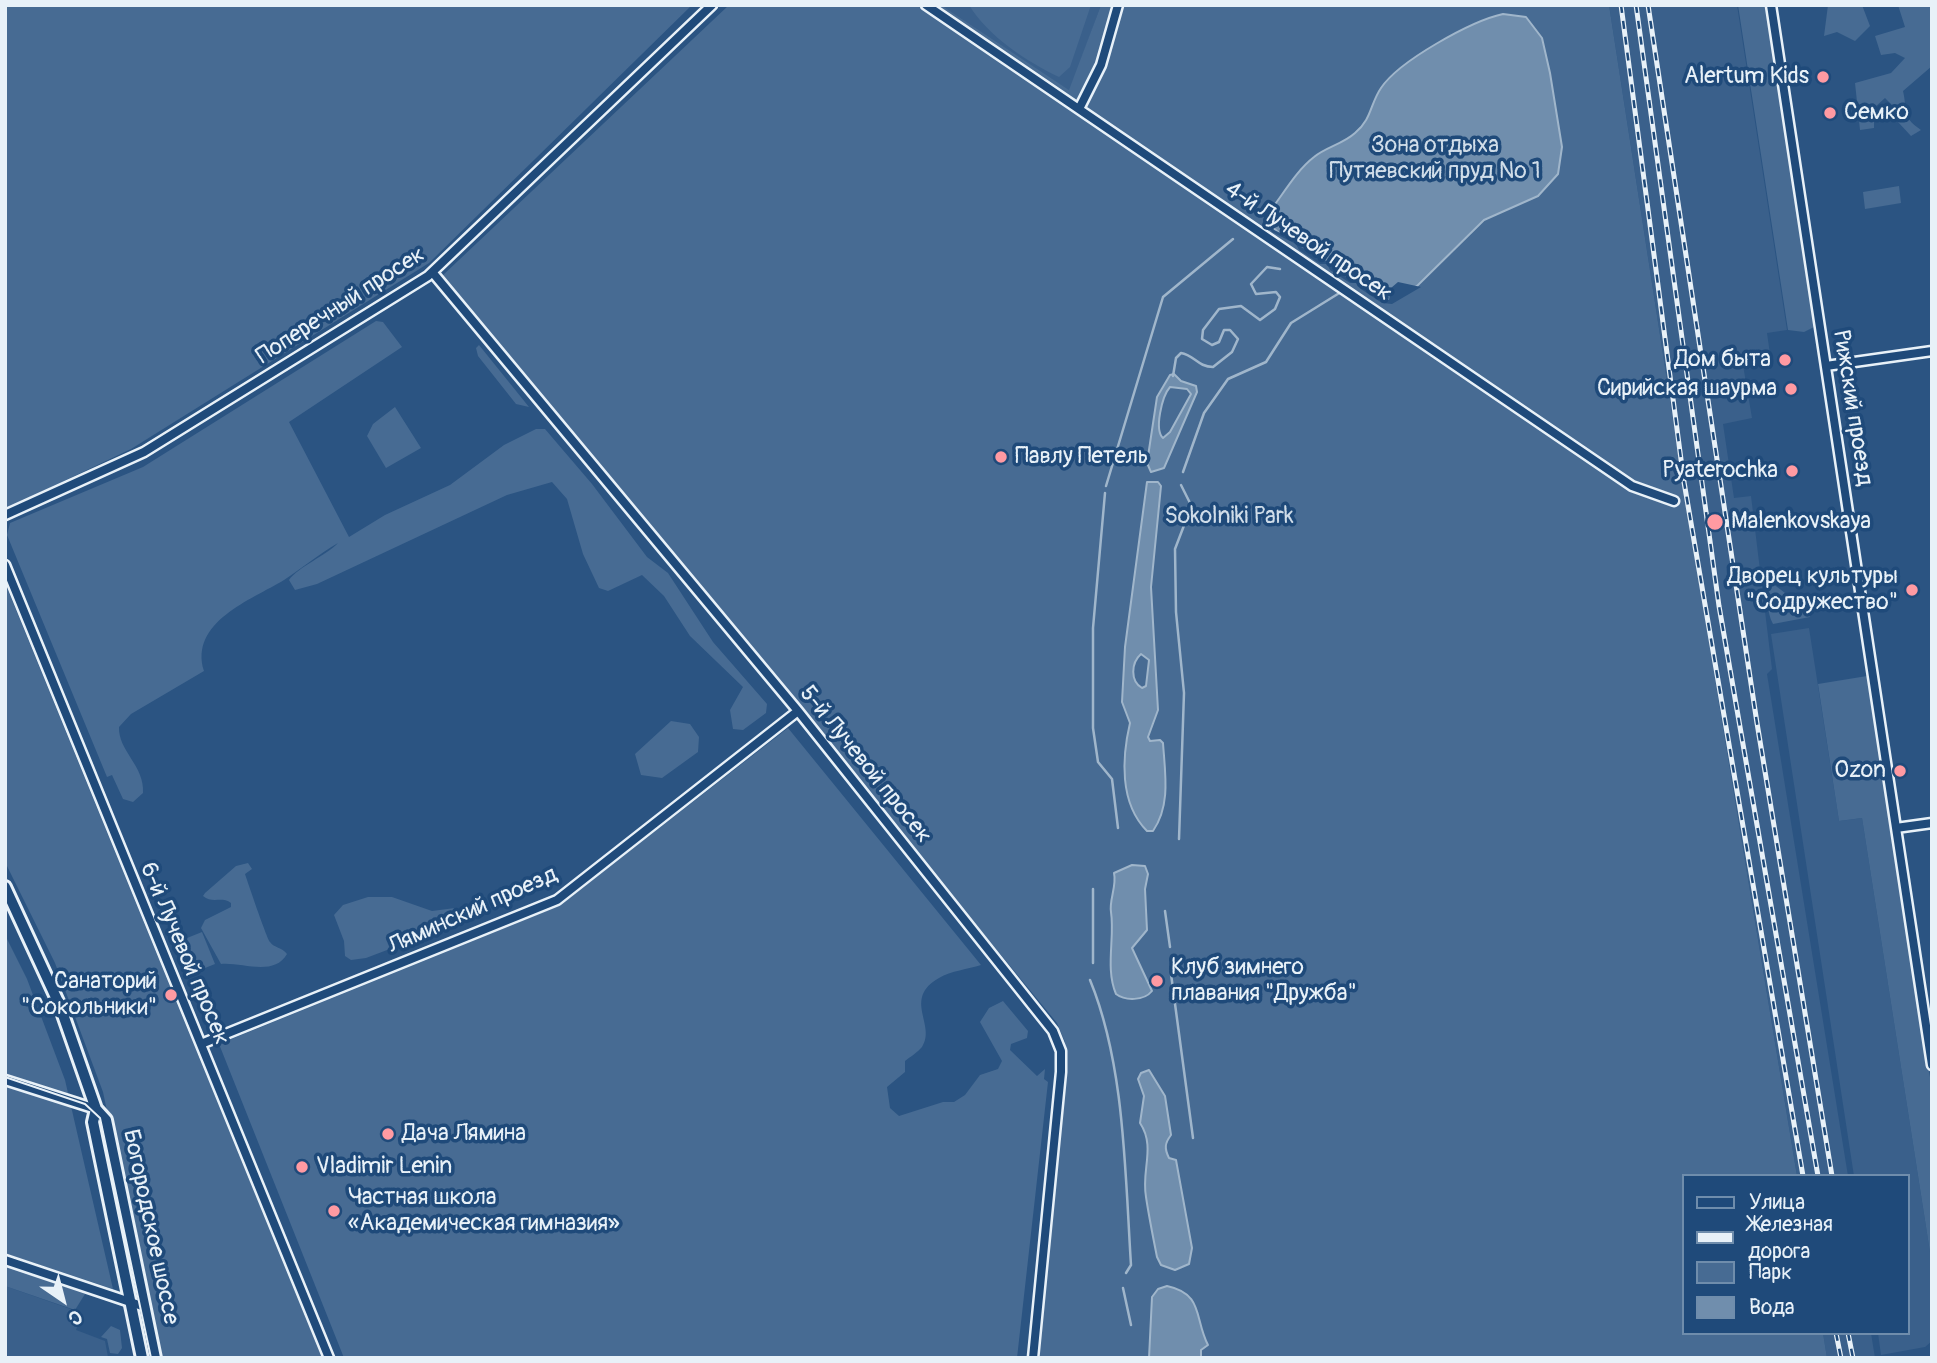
<!DOCTYPE html>
<meta charset="utf-8">
<style>
body{margin:0}
#map{position:relative;width:1937px;height:1363px;overflow:hidden;background:#2b5482;font-family:Pangolin,sans-serif}
canvas{display:block}
.frame{position:absolute;inset:0;border:7px solid #e8f1f8;pointer-events:none}
.legend{position:absolute;left:1682px;top:1174px;width:228px;height:161px;box-sizing:border-box;background:#1f4a7a;border:2px solid #6f8dac;margin:0;padding:9px 12px;list-style:none;font-size:21px;color:#e8f1f8}
.legend li{display:flex;align-items:center;gap:14px;height:35px}
.legend b{width:35px;border:2px solid #6f8dac}
.north{position:absolute;left:28px;top:1265px;width:70px;height:70px;-webkit-text-stroke:5px #1f4a7a;paint-order:stroke;rotate:145deg;font-size:19px;font-weight:700;line-height:28px;text-align:center;color:#e8f1f8}
.north::after{content:'';display:block;margin:auto;width:24px;height:32px;background:#e8f1f8;clip-path:polygon(50% 0,100% 100%,50% 72%,0 100%)}
</style>
<div id="map">
<canvas width="1937" height="1363"></canvas>
<div class="frame"></div>
<ul class="legend">
<li><b style="height:9px;background:#1f4a7a"></b>Улица</li>
<li><b style="height:9px;background:#e8f1f8"></b>Железная дорога</li>
<li><b style="height:19px;background:#476b93"></b>Парк</li>
<li><b style="height:19px;background:#708ead"></b>Вода</li>
</ul>
<div class="north">С</div>
</div>
<script>
const g = document.querySelector('canvas').getContext('2d');
g.lineJoin = 'round';
function paint(path, color) {
  g.fillStyle = color;
  g.fill(path, 'evenodd');
}
function stroke(path, color, width, dash) {
  g.strokeStyle = color;
  g.lineWidth = width;
  g.lineCap = dash ? 'butt' : 'round';
  g.setLineDash(dash || []);
  g.stroke(path);
}
function drawText(font, color, halo, rows, align = 'center') {
  g.font = font + ' Pangolin,sans-serif';
  g.lineWidth = 7;
  g.setLineDash([]);
  g.textBaseline = 'middle';
  g.strokeStyle = halo;
  g.fillStyle = color;
  for (const [text, x, y, turn = 0] of rows) {
    g.save();
    g.translate(x, y);
    g.rotate((+turn || 0) * Math.PI / 180);
    g.textAlign = isNaN(turn) ? turn : align;
    if (halo) g.strokeText(text, 0, 0);
    g.fillText(text, 0, 0);
    g.restore();
  }
}
const built = new Path2D(`
 M941,5h160l-31,86z
 M1609,5h128l50,325 -20,3 3,21 -28,5 10,59 -29,6 11,74 17,-2 21,173 -5,5 81,502h-51l-112,-679z
 M1809,628l30,193 23,-3 70,447v76l-7,6 -44,8 -3,-22h29v-157h-53l-83,-542z
 M5,1286l77,27 -6,17 29,11 3,16 19,1h-122z
 M1823,1333h48l4,25h-48z`);
const green = new Path2D(`
 M5,5h687l-263,258 -298,186 -126,60z
 M729,5h212l128,85 32,-85h508l76,492 112,679h-114v157h140l4,25h-788l27,-297 -1,-19 -8,-19 -615,-747z
 M969,5h122l-21,62 -11,10c-33,-16 -70,-40 -90,-72z
 M1738,5h28l48,322 -10,5 -16,-2z
 M1828,5h34l8,21 -15,15 -18,-9 -13,4z
 M1898,5h34v61l-29,25c5,21 -3,24 18,39l-10,6 -13,-14 -1,-12 -12,-12 -11,10v20l-14,2 -5,-47 36,-10 14,-15 -10,-5 -14,2 -6,-19 30,-9z
 M1899,186l2,17 -36,6 -2,-17z
 M376,321l7,1 19,25 -113,75 60,115 36,-22 65,-30 54,-40 32,-16h9l47,55 55,73 21,16 45,69 54,62 -1,9 -23,17 -10,-1 -3,-19 13,-23 -53,-51 -26,-40 -22,-21 -34,16 -9,-3 -16,-34 -16,-55 -15,-17 -45,13 -190,89 -22,6 -6,-10c9,-13 38,-25 49,-37 -19,11 -36,25 -54,37 -33,20 -95,42 -80,91l-73,43 -12,13c-1,24 26,39 24,66l-10,9 -10,-3 -11,-24 -5,2 -100,-242 3,-12 133,-56z
 M479,345l50,62 -13,-3 -38,-48 -2,-8z
 M395,407l26,41 -35,20 -19,-32 6,-12z
 M1768,580l38,29 4,8 -37,7c-7,-12 -4,-28 -9,-41z
 M5,583l317,775h-163l-56,-266 -48,-129 -50,-101z
 M1867,676l65,414v175l-70,-447 -23,3 -21,-137z
 M671,721l19,3 9,13 -1,15 -36,26 -21,-3 -6,-21z
 M788,728l193,237c-13,4 -30,6 -42,13 -37,21 -2,47 -17,69 -4,5 -12,10 -17,14v11l-18,15 3,21 9,8 44,-14h11l11,-7 15,-20 18,-6 4,-8 -22,-39 9,-14 14,-7 25,30 -1,7 -16,6 -1,6 27,26 8,-7 -1,10 4,3 -31,276h-673l-125,-314 340,-138z
 M248,863l4,6 -7,5c2,6 22,65 25,68 4,6 12,5 17,12 -13,23 -45,8 -66,10l-20,-36 4,-8 26,-13v-4c-9,-7 -19,1 -28,-7l2,-3 31,-27z
 M368,897h24l40,14 23,-3 6,14 -95,36 -15,2 -6,-4 -1,-15 -10,-26 9,-10z
 M202,932l13,32 -20,8 -13,-32z
 M5,935l22,44 38,101 48,209 -103,-34 -3,11 78,28 -10,16 -70,-24z
 M111,1326l9,4 2,18 -4,6 -8,-1 -3,-14 -6,-2z`);
const water = new Path2D(`
 M1503,14l23,3 16,21 8,35 12,74 -4,27 -20,22 -54,24 -67,66 -29,15 -31,-21c-11,0 -22,-11 -28,-19 -15,-2 -21,-14 -32,-20 -10,-6 -21,-6 -27,-18l3,-7 -3,-5c14,-18 26,-40 44,-54 12,-10 29,-13 41,-24 17,-14 15,-29 26,-45 18,-27 90,-67 122,-74z
 M1174,374l7,7 15,5 1,6 -33,76 -13,4 -4,-9 10,-66 13,-22zM1170,387l17,2 4,5 -21,38 -7,6c-9,-8 -1,-42 7,-51z
 M1147,482h11l3,4 -10,101 7,123 -10,27 2,4 10,-1 3,3c2,30 8,62 -10,88h-6c-28,-28 -25,-74 -17,-108l-8,-21 3,-55zM1141,654l8,6 -3,26 -4,2c-12,-7 -11,-25 -1,-34z
 M1132,865l13,1 3,8 -3,15 2,41 -15,18 20,43c-8,10 -27,10 -36,3 -11,-26 -1,-56 -5,-82 -2,-12 6,-26 3,-39z
 M1149,1070l16,26 6,39c-6,8 -7,13 -2,23l7,2 16,88 -3,16 -14,6 -14,-5 -4,-8c-4,-20 -8,-40 -11,-60 -5,-27 10,-50 -6,-74l4,-27 -6,-17 3,-6z
 M1167,1286c37,8 27,32 41,59l-7,5v8h-52l3,-61 6,-8z`);
const pier = new Path2D(`
 M1267,210l5,5 -2,8 4,7 24,11 3,6 21,13 7,1 3,7 20,12h7l4,7 20,13h6l2,-12 7,-6 23,5 -29,17 -10,-1 -21,-14 -4,-6h-7l-20,-13 -3,-6h-7l-21,-14 -3,-6 -24,-12 -6,-8z`);
const stream = new Path2D(`
 M1173,376l3,-18 5,-5c13,2 17,14 32,14l19,-15 6,-13 -8,-9h-6l-5,12 -7,3 -10,-6 1,-9 16,-21 22,-3 19,14 15,-11 5,-12 -4,-5 -20,2 -5,-10 16,-17 13,2
 M1183,472l21,-59 24,-34 38,-17 25,-39 50,-31
 M1181,485l10,20
 M1106,486l57,-189 70,-58
 M1105,493l-12,135v100l5,34 14,17 6,49
 M1179,839l5,-146 -8,-81 -1,-63 13,-34
 M1165,911l5,36
 M1093,963v-74
 M1171,974l22,164
 M1090,980c35,85 35,193 41,285l-5,8
 M1123,1288l8,37`);
const minor = new Path2D(`
 M926,5l706,481 42,15
 M1771,5l161,1060
 M1079,109l22,-44 17,-60
 M433,273l365,438 255,320 8,20v21l-28,286
 M1826,366l106,-15
 M5,515l139,-63 284,-176 284,-271
 M5,565l324,793
 M1896,828l36,-5
 M201,1044l356,-144 241,-189
 M5,1080l91,29
 M5,1260l140,47`);
const major = new Path2D(`
 M5,887l55,119 36,103 10,11 49,238
 M96,1109l-3,13 49,236`);
const tram = new Path2D(`
 M5,1077l80,27 15,14 51,240`);
const rail = new Path2D(`
 M1621,5l63,477 119,694
 M1636,5l83,601 99,570
 M1648,5l109,718 75,453
 M1836,1333l5,25
 M1848,1333l5,25`);
const markers = [
 [1823,77,7,"#ff9aa2"],
 [1830,113,7,"#ff9aa2"],
 [1785,360,7,"#ff9aa2"],
 [1791,389,7,"#ff9aa2"],
 [1001,457,7,"#ff9aa2"],
 [1792,471,7,"#ff9aa2"],
 [1715,522,9,"#ff9aa2"],
 [1912,590,7,"#ff9aa2"],
 [1900,771,7,"#ff9aa2"],
 [1157,981,7,"#ff9aa2"],
 [171,995,7,"#ff9aa2"],
 [388,1134,7,"#ff9aa2"],
 [302,1167,7,"#ff9aa2"],
 [334,1211,7,"#ff9aa2"]
];
const poiNames = [
 ["Alertum Kids",1809,77],
 ["Семко",1844,113,"left"],
 ["Дом быта",1771,360],
 ["Сирийская шаурма",1777,389],
 ["Павлу Петель",1015,457,"left"],
 ["Pyaterochka",1778,471],
 ["Malenkovskaya",1731,522,"left"],
 ["Дворец культуры",1898,577],
 ["\"Содружество\"",1898,603],
 ["Ozon",1886,771],
 ["Клуб зимнего",1171,968,"left"],
 ["плавания \"Дружба\"",1171,994,"left"],
 ["Санаторий",157,982],
 ["\"Сокольники\"",157,1008],
 ["Дача Лямина",402,1134,"left"],
 ["Vladimir Lenin",316,1167,"left"],
 ["Частная школа",348,1198,"left"],
 ["«Академическая гимназия»",348,1224,"left"]
];
const parkNames = [
 ["Зона отдыха",1435,146],
 ["Путяевский пруд № 1",1435,172],
 ["Sokolniki Park",1229,517]
];
const streetNames = [
 ["4-й Лучевой просек",1308,242,34],
 ["Поперечный просек",341,306,-33],
 ["Рижский проезд",1852,408,81],
 ["5-й Лучевой просек",865,765,51],
 ["Ляминский проезд",473,911,-24],
 ["6-й Лучевой просек",184,954,67],
 ["Богородское шоссе",150,1227,78]
];
paint(built, '#3a608b');
paint(green, '#476b93');
paint(water, '#708ead');
stroke(water, '#a0b6cb', 2);
paint(pier, '#2b5482');
stroke(stream, '#a0b6cb', 2.5);
stroke(minor, '#e8f1f8', 13);
stroke(major, '#e8f1f8', 16);
stroke(minor, '#1f4a7a', 8);
stroke(major, '#1f4a7a', 10);
stroke(tram, '#e8f1f8', 2);
stroke(rail, '#e8f1f8', 5);
stroke(rail, '#1f4a7a', 2.5, [8]);
for (const [x, y, r, color] of markers) {
  const dot = new Path2D();
  dot.arc(x, y, r, 0, 2 * Math.PI);
  g.fillStyle = color;
  g.fill(dot);
  stroke(dot, '#1f4a7a', 2.5);
}
drawText('23px', '#e8f1f8', '#1f4a7a', poiNames, 'right');
drawText('23px', '#d0dde9', '#1f4a7a', parkNames);
drawText('23px', '#e8f1f8', '#1f4a7a', streetNames);
</script>
